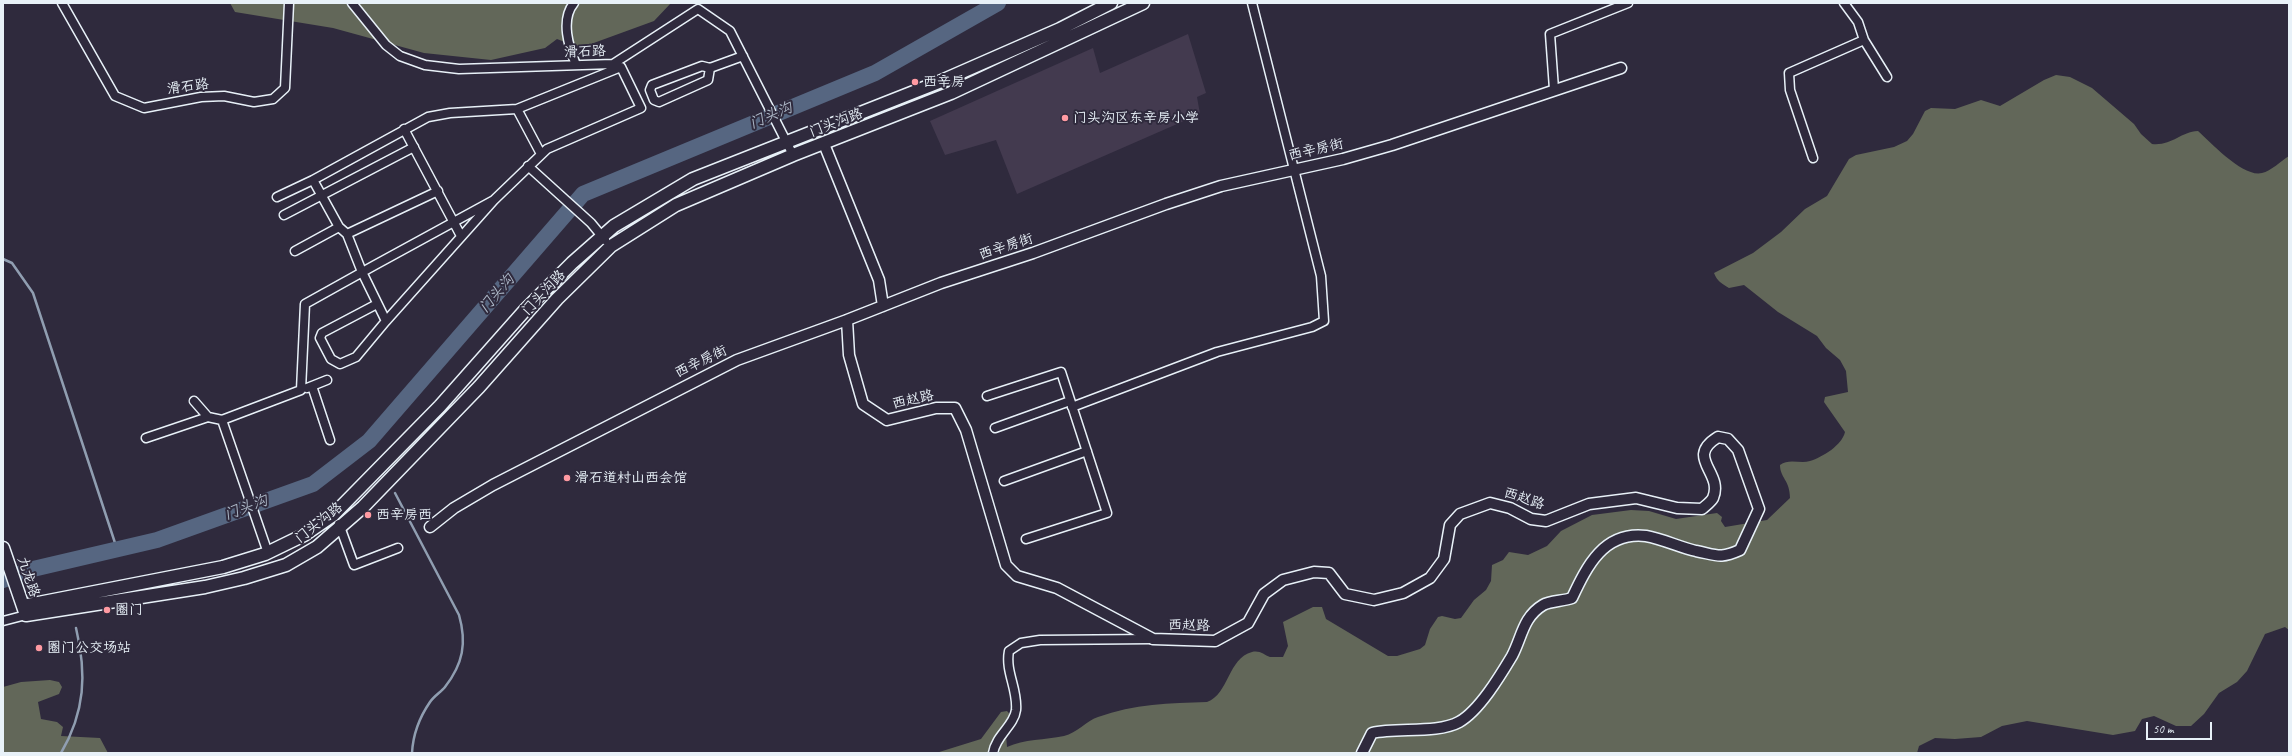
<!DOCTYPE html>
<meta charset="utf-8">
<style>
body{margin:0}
#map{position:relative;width:2292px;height:756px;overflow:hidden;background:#2f2a3d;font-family:Caveat,sans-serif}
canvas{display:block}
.frame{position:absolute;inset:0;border:4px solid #e8f1f8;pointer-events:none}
.scale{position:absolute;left:2146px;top:722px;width:66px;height:18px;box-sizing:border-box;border:2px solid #e8f1f8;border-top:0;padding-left:5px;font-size:12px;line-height:14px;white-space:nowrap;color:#e8f1f8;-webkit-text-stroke:3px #2f2a3d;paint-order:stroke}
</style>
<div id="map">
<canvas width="2292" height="756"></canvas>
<div class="frame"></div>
<div class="scale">50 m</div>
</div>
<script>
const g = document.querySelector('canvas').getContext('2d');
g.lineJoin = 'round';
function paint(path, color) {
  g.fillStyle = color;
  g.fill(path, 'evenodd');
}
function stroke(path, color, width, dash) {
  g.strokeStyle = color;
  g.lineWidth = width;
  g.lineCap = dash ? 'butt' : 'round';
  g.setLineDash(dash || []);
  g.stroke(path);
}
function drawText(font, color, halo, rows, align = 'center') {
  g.font = font + ' Caveat,"LXGW WenKai TC",sans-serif';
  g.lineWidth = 4;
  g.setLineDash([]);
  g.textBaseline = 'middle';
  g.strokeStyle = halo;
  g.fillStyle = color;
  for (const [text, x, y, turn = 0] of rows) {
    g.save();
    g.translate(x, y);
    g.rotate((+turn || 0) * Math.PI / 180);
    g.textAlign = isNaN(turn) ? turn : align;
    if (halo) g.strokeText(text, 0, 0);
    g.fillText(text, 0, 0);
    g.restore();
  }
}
const built = new Path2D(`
 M1188,34l18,59 -9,4 3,17 -183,80 -21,-54 -51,15 -15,-34 163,-73 7,25z`);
const green = new Path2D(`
 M230,3h441l-17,18 -74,27 -23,-9 -12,9 -54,12 -67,-7 -91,-25 -98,-16z
 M2056,75l14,2 22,11 42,36 7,10 11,10c20,2 28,-12 46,-13 13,12 46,47 64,42 9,-2 19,-12 27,-17v474l-4,-3 -20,7 -18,37 -10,11 -18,11 -15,21 -13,12h-15l-22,-10 -12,3 -7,12 -22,4 -86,-14 -25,5 -21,11 -26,2 -20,-1 -16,8 -2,7h-981l45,-14 20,-27 6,-1 8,9 -2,9 -7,6 1,12c17,-8 38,-7 57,-11 13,-3 22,-15 34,-19 36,-13 72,-14 109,-15 22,-8 21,-44 45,-50 8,-2 12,3 18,5 4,0 9,0 13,0l5,-11 -5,-24 30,-15h9l4,12 62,37h9l23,-7 5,-4 5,-16 8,-12 4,-1 13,3 6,-1 13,-18 12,-10 5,-9 1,-16 11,-5 6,-8 19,3 19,-9 14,-15 31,-16 39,-5 18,1 27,8 41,-6 5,4 -1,4 4,6 42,-7 23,-22c0,-18 -10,-20 -10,-33 9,-7 20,-1 30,-4 13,-4 32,-16 35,-29l-21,-30 1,-5 23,-5 -2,-21 -6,-11 -14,-12 -9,-12 -39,-24 -34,-27 -15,3c-7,-4 -12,-7 -15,-15l39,-20 28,-21 24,-23 22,-13 22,-37 7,-4 38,-8 13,-6 6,-7 12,-23 6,-3 24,1 26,-9 19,6 44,-26z
 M50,680l9,2 3,5 -3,7 -21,8 3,17 16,3 6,5 -2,9 39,2 8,15h-105v-66l18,-5z`);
const stream = new Path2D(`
 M3,259l9,4 21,30 84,256
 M395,493l64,122c8,28 4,49 -14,72 -4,5 -11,9 -15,15 -11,16 -17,32 -18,51
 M61,753c24,-41 26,-79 15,-125`);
const river = new Path2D(`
 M3,580l30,-11 124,-29 156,-56 56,-43 214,-247 292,-121 123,-70`);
const minor = new Path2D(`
 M62,3l53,93 29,12 57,-11 23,-1 30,6 19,-3 12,-11 4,-85
 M352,3l34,42 14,11 25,9 34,4 154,-5 85,-55 32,22 63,124
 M574,3c-14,17 -5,44 2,62
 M1844,3l14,19 6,18 23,37
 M710,68l-2,12 -49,22 -5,-2 -4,-10 2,-5 50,-19 8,2 33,-12
 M1554,89l-4,-55 78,-31
 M517,109l24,45
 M404,129l57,107
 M1813,158l-23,-68 -1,-17 75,-33
 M528,166l63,57 14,17
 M277,197l36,-17
 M284,215l130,-68
 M347,234l91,-43
 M295,251l44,-24
 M377,304l-55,29 -2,5 11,21 9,5 16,-7 30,-36
 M312,386l18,54
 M307,388l20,-8
 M987,396l74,-24 46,141 -81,26
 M194,401l14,16 14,3
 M1072,407l145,-55 95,-25 12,-6 -3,-45 -69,-273
 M995,428l75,-27
 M146,438l62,-21
 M1004,481l83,-30
 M339,524l15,41 44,-17
 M268,553l-46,-133 79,-30 4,-86 70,-39 119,-65 53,-51 94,-41 -20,-41 -104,42 -67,4 -22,4 -115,63 26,47 8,7 15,38 24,49 108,-121
 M3,621l23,-6
 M993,753c3,-18 21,-27 23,-43 2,-21 -11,-38 -7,-59l12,-8 19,-3 112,-1`);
const tertiary = new Path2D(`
 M824,144l55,136 4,26
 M847,320l2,35 14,49 24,16 49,-12h19l11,22 40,135 11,11 40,12 96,51 62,2 33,-18 16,-29 19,-14 31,-8 15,1 16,21 29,6 29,-7 27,-15 14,-19 6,-34 10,-11 30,-11 20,5 21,11 15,2 43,-17 47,-6 41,10 25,1c3,-3 9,-7 11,-11 11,-26 -29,-40 5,-61l10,2 10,11 21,59 -19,41c-20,9 -23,5 -44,1 -17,-4 -33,-12 -50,-15 -42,-5 -59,30 -74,62 -8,3 -22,3 -29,7 -20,12 -21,32 -31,51 -12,20 -33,55 -53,66 -22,12 -62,5 -87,11l-10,20
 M430,527l24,-19 39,-23 244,-125 110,-40 94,-37 92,-30 133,-49 55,-18 122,-27 49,-14 229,-77`);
const secondary = new Path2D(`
 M3,548l23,67 179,-28 39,-9 42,-13 31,-18 46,-40 116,-120 78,-88 54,-53 65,-41 117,-50 158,-62 192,-90
 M23,606l200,-39 42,-13 39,-19 29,-20 107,-109 86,-97 46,-46 42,-37 79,-47 246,-97 121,-53 51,-26`);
const markers = [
 [915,82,4,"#ff9aa2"],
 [1065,118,4,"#ff9aa2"],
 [567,478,4,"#ff9aa2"],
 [368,515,4,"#ff9aa2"],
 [107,610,4,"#ff9aa2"],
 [39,648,4,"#ff9aa2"]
];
const streetNames = [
 ["滑石路",585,52,-2],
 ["滑石路",188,87,-8],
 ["门头沟路",836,123,-21],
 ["西辛房街",1316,150,-13],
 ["西辛房街",1006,247,-18],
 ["门头沟路",544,293,-47],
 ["西辛房街",701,362,-26],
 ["西赵路",913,400,-13],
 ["西赵路",1524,499,18],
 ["门头沟路",319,523,-38],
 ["九龙路",28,577,71],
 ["西赵路",1189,626,1]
];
const poiNames = [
 ["西辛房",923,82],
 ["门头沟区东辛房小学",1073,118],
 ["滑石道村山西会馆",575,478],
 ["西辛房西",376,515],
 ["圈门",115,610],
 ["圈门公交场站",47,648]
];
const waterNames = [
 ["门头沟",771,116,-23],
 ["门头沟",497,294,-49],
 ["门头沟",246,508,-20]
];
paint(built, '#433a4f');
paint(green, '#626759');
stroke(stream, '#909eb1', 2.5);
stroke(river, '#566681', 16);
stroke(minor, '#e8f1f8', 11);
stroke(tertiary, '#e8f1f8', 13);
stroke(secondary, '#e8f1f8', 15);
stroke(minor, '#2f2a3d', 8);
stroke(tertiary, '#2f2a3d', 10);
stroke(secondary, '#2f2a3d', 12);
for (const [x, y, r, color] of markers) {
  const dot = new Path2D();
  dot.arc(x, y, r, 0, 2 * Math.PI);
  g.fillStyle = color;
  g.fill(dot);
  stroke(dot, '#2f2a3d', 1.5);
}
drawText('14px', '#e8f1f8', '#2f2a3d', streetNames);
drawText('14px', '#e8f1f8', '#2f2a3d', poiNames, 'left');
drawText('italic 15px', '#aeb9c8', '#2f2a3d', waterNames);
</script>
